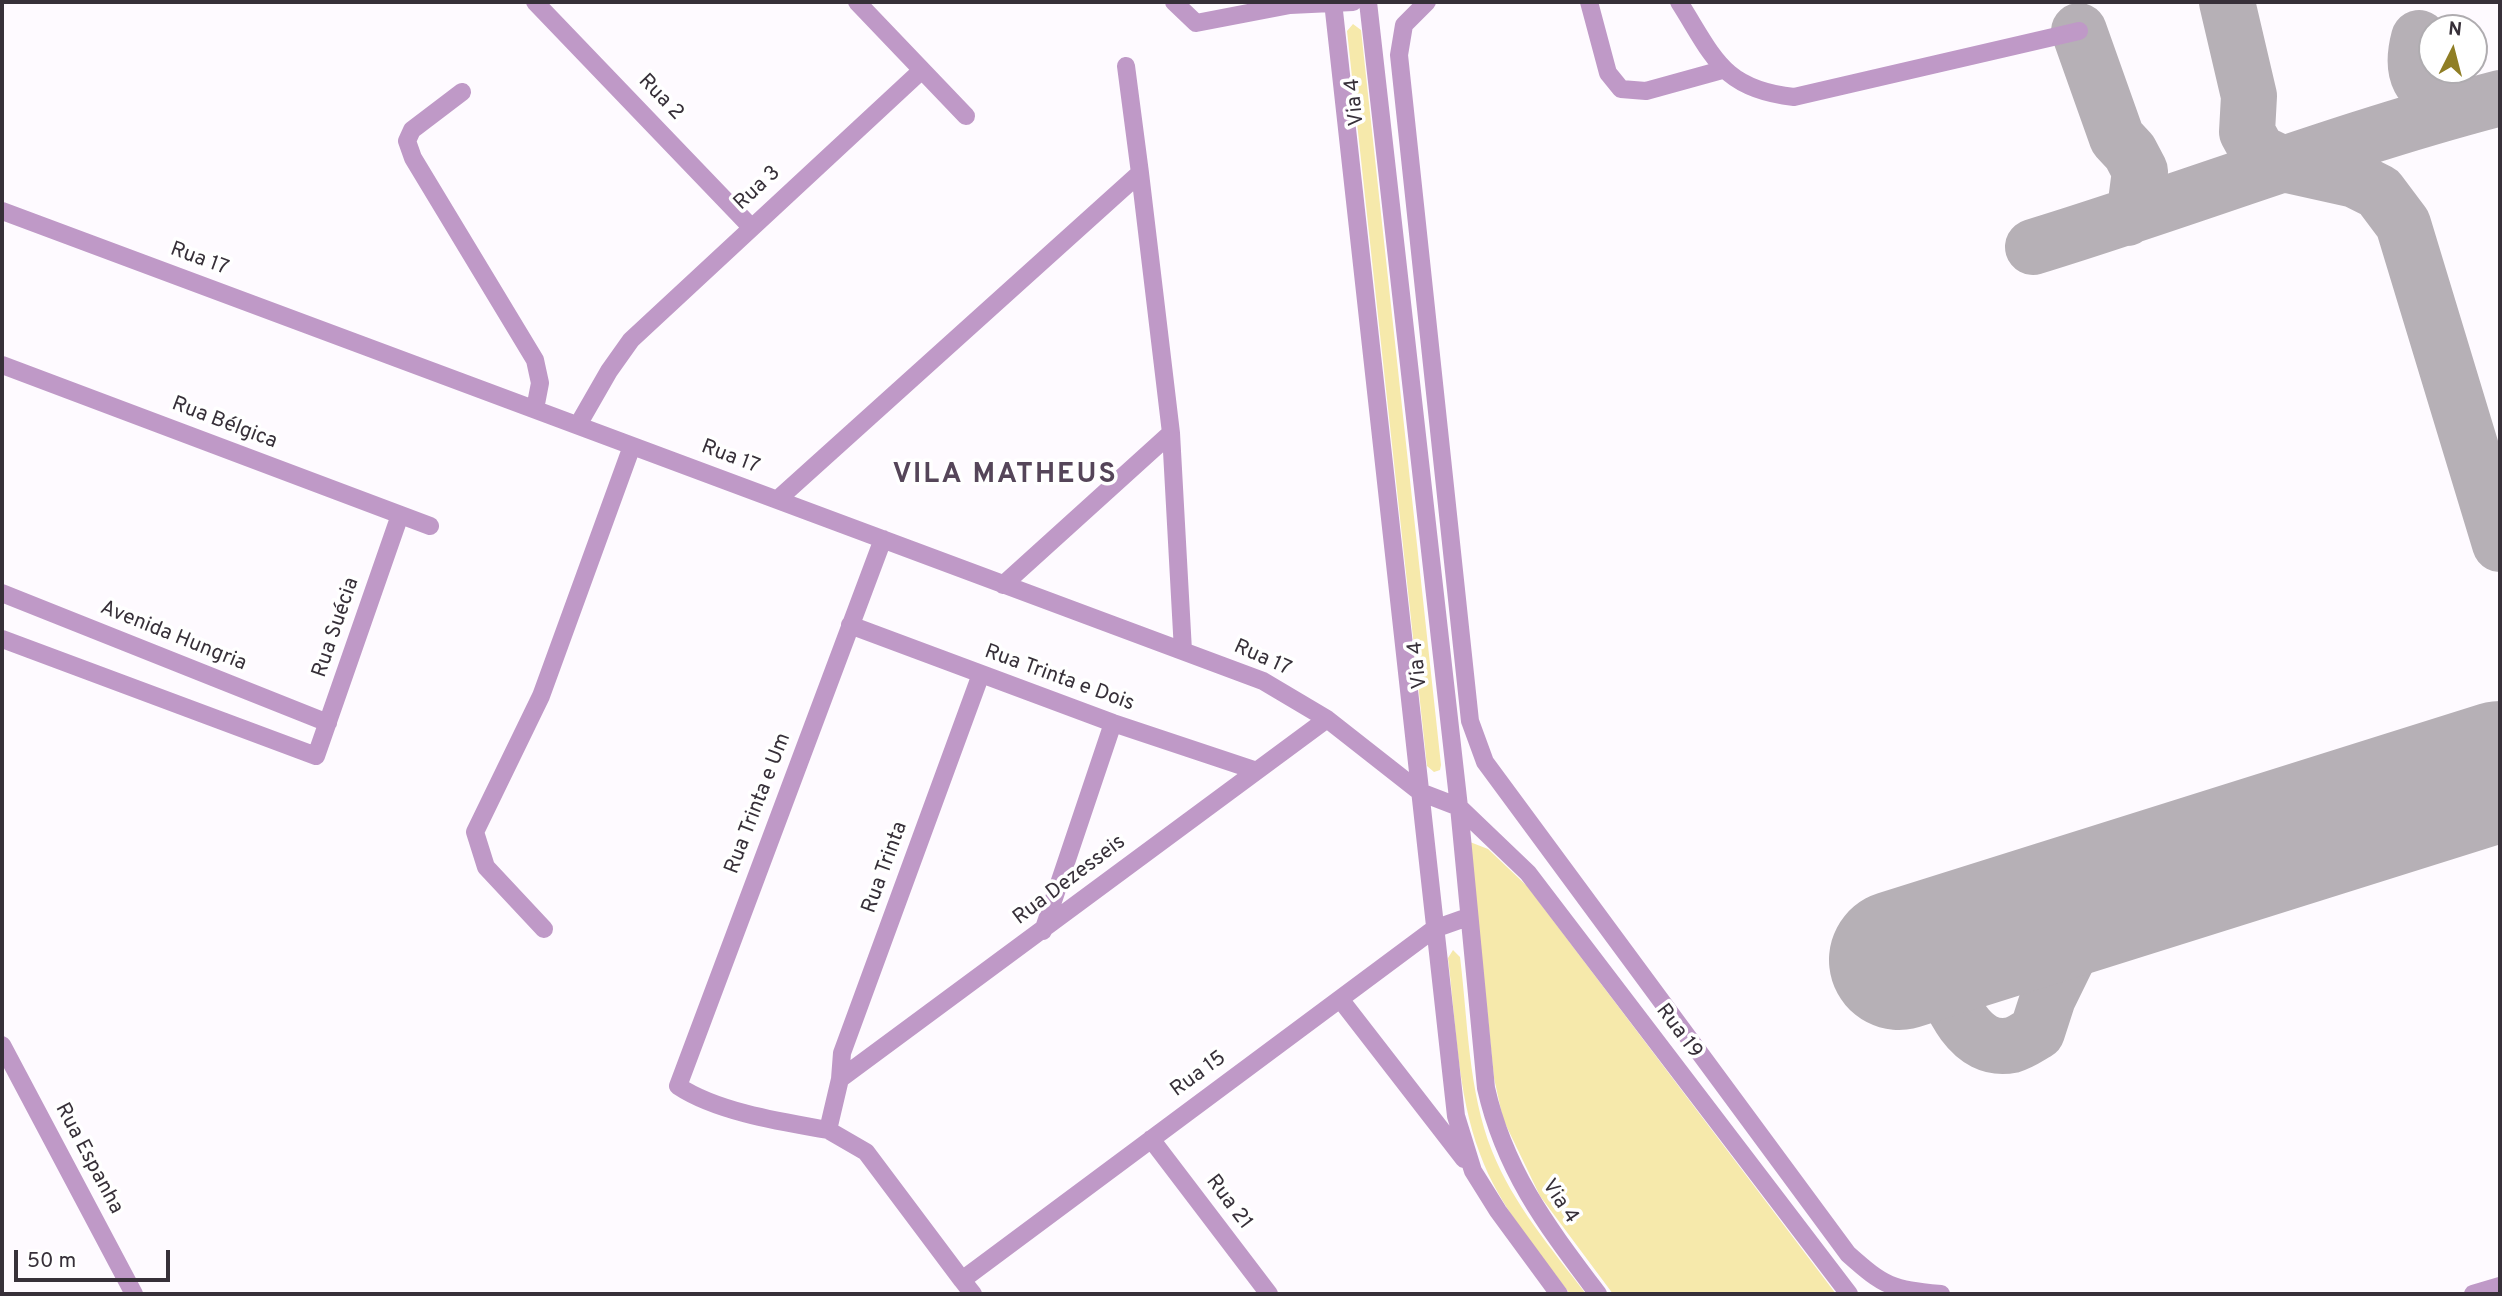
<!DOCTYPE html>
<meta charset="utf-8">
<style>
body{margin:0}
#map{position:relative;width:2502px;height:1296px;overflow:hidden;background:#fefaff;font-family:Overpass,sans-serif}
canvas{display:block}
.frame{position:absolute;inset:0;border:4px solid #373039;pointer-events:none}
.north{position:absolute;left:2418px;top:14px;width:70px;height:70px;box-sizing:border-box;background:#fff;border:2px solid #afacb0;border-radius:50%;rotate:6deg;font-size:19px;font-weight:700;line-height:28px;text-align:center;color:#373039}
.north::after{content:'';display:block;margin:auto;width:24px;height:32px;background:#8f7e25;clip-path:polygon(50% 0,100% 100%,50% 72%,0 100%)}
.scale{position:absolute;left:14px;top:1250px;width:156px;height:32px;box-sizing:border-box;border:4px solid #373039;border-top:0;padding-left:9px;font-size:21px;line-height:24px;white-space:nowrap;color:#373039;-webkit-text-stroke:5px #fff;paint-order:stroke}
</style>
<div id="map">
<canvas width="2502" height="1296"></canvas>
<div class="frame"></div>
<div class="north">N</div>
<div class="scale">50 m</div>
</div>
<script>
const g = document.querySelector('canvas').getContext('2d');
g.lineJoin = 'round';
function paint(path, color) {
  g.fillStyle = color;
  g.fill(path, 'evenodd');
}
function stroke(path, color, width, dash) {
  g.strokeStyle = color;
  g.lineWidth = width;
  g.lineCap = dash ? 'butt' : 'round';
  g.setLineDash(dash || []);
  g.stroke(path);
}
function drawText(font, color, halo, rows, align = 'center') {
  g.font = font + ' Overpass,sans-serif';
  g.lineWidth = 7;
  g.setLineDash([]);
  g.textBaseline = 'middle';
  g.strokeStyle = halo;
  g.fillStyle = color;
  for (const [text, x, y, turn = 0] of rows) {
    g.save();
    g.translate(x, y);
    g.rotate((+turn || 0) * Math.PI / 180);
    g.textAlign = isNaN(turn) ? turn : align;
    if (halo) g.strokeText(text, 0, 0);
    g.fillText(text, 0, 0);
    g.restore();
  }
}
const green = new Path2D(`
 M1353,24l8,6 80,735 -1,5 -6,2 -7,-6 -80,-735z
 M1470,842l18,7 39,37 309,408h-223l-73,-98 -37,-77 -9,-41z
 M1453,950l7,7c8,64 8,133 32,194 21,53 60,98 94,143h-16c-32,-44 -71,-87 -90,-140 -23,-61 -24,-132 -32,-196z`);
const taxiway = new Path2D(`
 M2227,2l22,94 -2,36 11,20 25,12 72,16 24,12 24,32 97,320
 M2079,31l38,107 13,14 10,19 -4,31 -9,16
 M2419,38c-11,41 4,49 34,72
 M2033,247c157,-48 309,-108 467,-149
 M2490,774l10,-18
 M1930,950c15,35 32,105 82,95 8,-2 18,-9 25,-13l11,-34 26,-53 57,-58`);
const runway = new Path2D(`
 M1899,960l601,-189`);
const minor = new Path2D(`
 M535,2l216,225
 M1174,2l22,21 94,-18 63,-3
 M1333,2l123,1114 17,55 25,40 61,83
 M1368,2l91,805 27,281c19,84 61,138 112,206
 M1427,2l-23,23 -5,30 71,666 15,41 363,492c37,33 43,35 93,40
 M1589,2l19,71 13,16 25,2 76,-21
 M1679,2c35,55 43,87 115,95l285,-66
 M1126,66l14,107
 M922,70l44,46
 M462,92l-50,38 -5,11 6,17 122,202 5,23 -5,26
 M2,211l1261,470 64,38 93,73 39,15 69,66 321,421
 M2,365l428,161
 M578,425l31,-54 22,-31 291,-270 -65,-68
 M777,500l363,-327 31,260 12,218
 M1003,585l168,-152
 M2,593l326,130
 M850,625l263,98 141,47
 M2,639l314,117 84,-241
 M544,929l-58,-62 -11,-35 66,-136 91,-250
 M1043,931l70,-208
 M1340,999l124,160
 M2,1045l132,249
 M840,1079l487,-360
 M828,1130c-46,-8 -111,-18 -150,-44l205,-547
 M1151,1139l118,155
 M962,1280l-96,-128 -38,-22 12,-51 2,-26 139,-379
 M973,1294l-11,-14 472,-351 34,-12
 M2473,1294l27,-8`);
const streetNames = [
 ["Rua 2",660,98,46],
 ["Via 4",1356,102,-96],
 ["Rua 3",758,189,-43],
 ["Rua 17",199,260,20],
 ["Rua Bélgica",224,424,21],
 ["Rua 17",730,458,21],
 ["Rua Suécia",337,628,-71],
 ["Avenida Hungria",173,637,22],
 ["Rua 17",1262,659,24],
 ["Via 4",1419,665,-96],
 ["Rua Trinta e Dois",1059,679,20],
 ["Rua Trinta e Um",759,804,-69],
 ["Rua Trinta",886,868,-70],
 ["Rua Dezesseis",1070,881,-37],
 ["Rua 19",1678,1032,53],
 ["Rua 15",1199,1075,-36],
 ["Rua Espanha",88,1159,62],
 ["Via 4",1559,1202,56],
 ["Rua 21",1228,1203,53]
];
const districtNames = [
 ["VILA MATHEUS",1005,476]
];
paint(green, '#f6e9ab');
stroke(taxiway, '#b6b0b6', 56);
stroke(runway, '#b6b0b6', 140);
stroke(minor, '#bf99c7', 18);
drawText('21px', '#373039', '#fff', streetNames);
g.letterSpacing = '2px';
drawText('bold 28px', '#554559', '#fff', districtNames);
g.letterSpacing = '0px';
</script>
